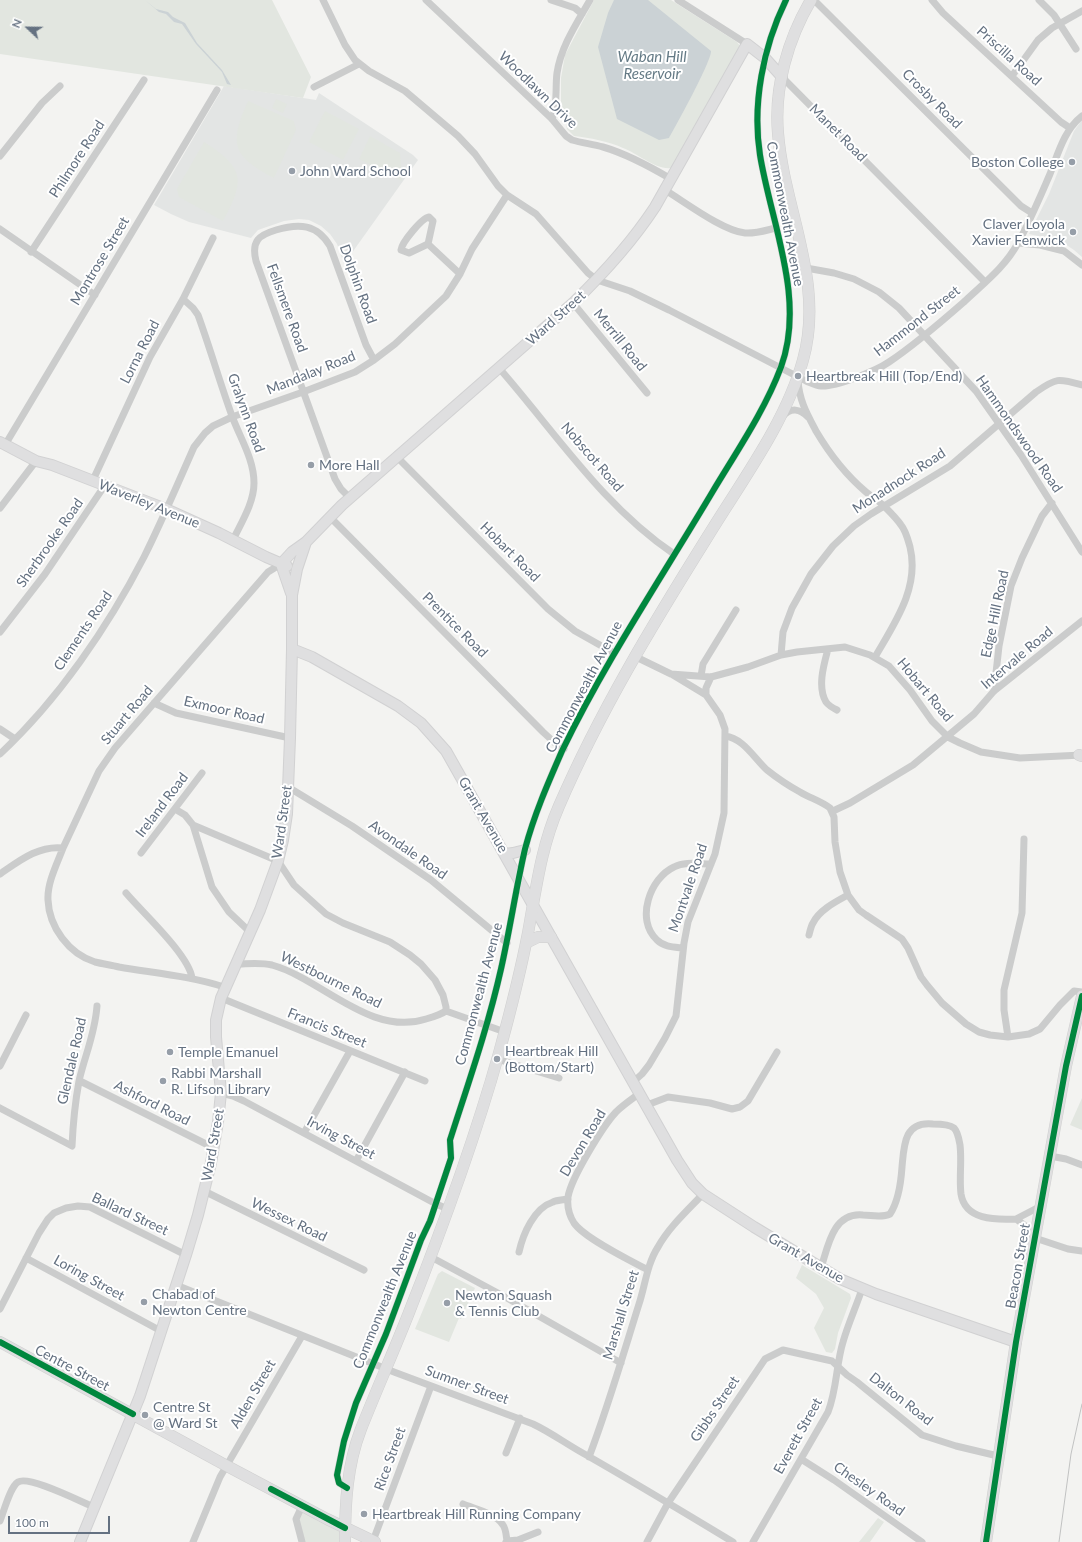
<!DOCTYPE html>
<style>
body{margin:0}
#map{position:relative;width:1082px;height:1542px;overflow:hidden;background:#f3f3f1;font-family:Lato,sans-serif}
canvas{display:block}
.north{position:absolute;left:8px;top:8px;width:40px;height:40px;-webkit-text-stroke:3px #fff;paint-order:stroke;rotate:292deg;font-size:11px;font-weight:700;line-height:16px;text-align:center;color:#647181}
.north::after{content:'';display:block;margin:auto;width:14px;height:18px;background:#647181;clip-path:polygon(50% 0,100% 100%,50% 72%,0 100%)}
.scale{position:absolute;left:8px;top:1516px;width:102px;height:18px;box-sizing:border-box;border:2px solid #647181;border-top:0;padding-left:5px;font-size:12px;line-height:14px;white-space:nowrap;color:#647181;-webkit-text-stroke:3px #fff;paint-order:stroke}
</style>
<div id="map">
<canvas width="1082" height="1542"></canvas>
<div class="north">N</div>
<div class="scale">100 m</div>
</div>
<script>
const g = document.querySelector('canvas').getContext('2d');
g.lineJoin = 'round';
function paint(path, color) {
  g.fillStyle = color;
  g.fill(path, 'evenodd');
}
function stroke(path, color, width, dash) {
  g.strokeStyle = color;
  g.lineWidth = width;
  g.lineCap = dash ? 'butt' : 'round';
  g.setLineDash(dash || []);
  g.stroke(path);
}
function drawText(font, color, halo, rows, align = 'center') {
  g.font = font + ' Lato,sans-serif';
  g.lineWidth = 4;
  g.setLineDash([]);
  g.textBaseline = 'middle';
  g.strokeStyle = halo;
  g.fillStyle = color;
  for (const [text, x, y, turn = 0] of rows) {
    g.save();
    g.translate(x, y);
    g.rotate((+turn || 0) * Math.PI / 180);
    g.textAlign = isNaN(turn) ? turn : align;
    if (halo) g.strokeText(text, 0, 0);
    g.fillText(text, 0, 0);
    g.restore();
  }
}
const built = new Path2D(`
 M224,86l92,14 3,-7 94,62 5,5 -74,104 -7,-20 -7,-10 -9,-8 -12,-6 -10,-1 -15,2 -26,9 -7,8 -62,-16 -18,-8 -17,-9z
 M1082,120v137l-8,-7 -9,-6 -22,-7 -14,-3 20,-40 25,-63z`);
const green = new Path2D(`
 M0,0h272l39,77 -8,21 -303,-44z
 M594,0h77l66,42 3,4 -2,7 -67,115c-15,2 -34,-15 -48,-20 -15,-7 -33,-10 -49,-12l-7,-7 -6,-25v-26l4,-23z
 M276,99l11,5 -4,9 -11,-5z
 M248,101l46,20 2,9 -22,48c-42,-22 -45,-34 -26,-77z
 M325,111l34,18 -16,31 -34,-18z
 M370,136l30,17 2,28 -43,-22z
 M204,142c40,25 42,38 19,79l-44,-24 -2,-8z
 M1082,1098v32l-12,-5z
 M802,1265l48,29 1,4 -13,35 -3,16 -3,4 -6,-1 -12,-24 10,-20 -8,-14 -20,-16z
 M442,1271l33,17 -14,31 -2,-1 -10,24 -34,-13 23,-55z
 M299,1510l46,18v14h-43l-4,-28z
 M878,1518l6,4 -14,20h-11z`);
const water = new Path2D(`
 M145,0l11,9 12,3 5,5 12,6 12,20 25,27 9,15 -4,-1 -5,-12 -26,-28 -14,-20 -8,-2 -8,-8 -7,-2z
 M614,0h34l63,51c1,9 -35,75 -42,87l-10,2 -42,-21 -19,-72 10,-34z`);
const street = new Path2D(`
 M323,0l22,45 10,15 14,11 36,20 53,45 17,18 23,32 9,9 29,19 52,59 9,7 33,11 39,19 137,71c5,2 10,5 15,5 15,1 55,-15 68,-24 27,-18 52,-40 76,-61 19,-18 40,-34 53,-58 12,-22 22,-46 32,-69 8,-20 14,-44 32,-58
 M426,0l126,119 14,17 6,4c10,3 20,4 31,7 24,7 46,19 68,32
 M551,0l24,8 7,6
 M678,0l69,44
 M814,0l207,206 11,7
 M932,0l11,13 118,109 9,6
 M1039,0l15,15 22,34
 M1012,76l26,-36 14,-12 30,-17
 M782,77l203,205
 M314,87l45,-23
 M552,119c6,-14 3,-31 5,-46 4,-27 20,-50 33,-73
 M0,156l42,-53 18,-17
 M665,190c20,12 58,41 80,43 10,1 22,-3 31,-5
 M0,229l95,66
 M1018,243l22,2 24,6 18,14
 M428,244l-19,9 -8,-3c1,-8 21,-32 28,-33l4,4 -5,23 32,30
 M31,252l113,-172
 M806,268l28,5 20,6 25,13 20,16 77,83 45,64 61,97
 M183,299l10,9 5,7c12,33 22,68 34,101 8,22 22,43 22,67 0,20 -13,40 -21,57
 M573,303l74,90
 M499,368c56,64 104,138 175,186
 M798,380c1,20 9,34 18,51 13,22 30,44 50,61 6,5 13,9 19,15 5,5 12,12 16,18 5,6 7,15 9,22 10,41 -16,77 -35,110
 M783,416c8,-9 17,-7 25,1
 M5,445l212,-355
 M397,457l151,152 27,22 39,22
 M93,480l57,-123 33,-58 30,-61
 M350,498l-9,-9 -6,-10 -79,-218c-5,-20 3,-26 20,-31 23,-7 41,-6 54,16l36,99 8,15
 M0,508l36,-47
 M330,517l213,215 12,11 9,6
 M0,632l45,-58 60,-89
 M828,649c-4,15 -11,38 -2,53 3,4 7,6 11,8
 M781,655l2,-23 9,-24 19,-34 22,-28 21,-20 17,-12 79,-48 86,-74c20,-14 22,-14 46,-7
 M634,656l37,18 40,3 37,-10 33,-12 16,-3 48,-5 25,8 19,11 21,24 22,31 16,16 12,6 21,9 39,6 62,-3
 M673,675l33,20
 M701,676l2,-12 33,-54
 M994,691l5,-45 12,-60 11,-28 20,-42 10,-13
 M154,703l22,10 114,25
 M0,729l15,10
 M725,736c18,2 29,22 42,34 10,8 22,16 33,22 10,6 21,9 30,16l4,9 1,25 5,30 8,23 11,15 7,5 36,24 6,9 13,29 6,8 15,18 24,21 13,8 11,3 18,2 21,-3 11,-5 20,-24 14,-14 8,1
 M0,754c58,-54 108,-127 144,-197 18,-36 34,-74 50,-110l11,-14 8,-7 19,-9 71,-25 52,-20 19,-12 21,-16 51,-48 14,-22 12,-25 35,-54
 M288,787l64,39 79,54 76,63
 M175,809l10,6 8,10 85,36 16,24 32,29 17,9 47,19 20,13 11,9 14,16 8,15 3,12v4
 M833,811l17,-8 63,-38 61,-51 20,-23 88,-70
 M193,825l19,62 17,25 21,20
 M63,848c-6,16 -16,35 -15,52 1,27 21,54 47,62 8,2 16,3 24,5 35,6 71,9 105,20
 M141,853l61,-80
 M0,874c19,-13 39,-29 63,-26l36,-77 16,-23 153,-176 13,-8
 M126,893c16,19 63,62 66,85
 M809,935c1,-4 2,-9 4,-12 6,-13 24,-22 35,-28
 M683,948c-9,-1 -19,-1 -26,-8 -22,-20 -7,-62 17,-73 11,-6 25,-3 37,-3
 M235,964c12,0 25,-2 37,1 50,14 98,72 154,54 7,-2 14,-4 20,-8l59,21
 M221,998l204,83
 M1008,1037l-4,-27v-20l18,-77 2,-74
 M497,1059l62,19
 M0,1066l26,-51
 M80,1081l134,67
 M633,1082l9,-8 7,-9 16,-27 11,-22 8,-73 4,-21 27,-68 9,-41 1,-84 -5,-14 -14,-20v-7l5,-11
 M221,1093l12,3 11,5 192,103 12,5
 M640,1093c-8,6 -17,12 -24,19 -13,14 -45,66 -48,85 -1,9 1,18 6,26 10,15 57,38 74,47
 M647,1105l21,-8 42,6 22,6 8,-2 8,-6 29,-49
 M0,1108l72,38c1,-22 3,-43 7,-65 6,-26 16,-47 18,-75
 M304,1133l46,-82
 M1050,1156l16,3 16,6
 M356,1161l49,-89
 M204,1191l160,79
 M1036,1230l-9,-3 -11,-8 25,-13
 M1035,1238l33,11 14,2
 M519,1252c4,-18 15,-44 34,-50 4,-2 10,-2 15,-3
 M431,1257l76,41 114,65
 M26,1258l135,73
 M821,1268c7,-22 12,-56 42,-53 8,0 19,3 27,-1 8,-12 11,-32 12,-47 2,-22 2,-46 31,-43 6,0 16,0 21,4 4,4 5,12 6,17 2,17 -1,33 1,49 4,26 34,26 55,25
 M176,1285l218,87 139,52c19,9 36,22 55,32 49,28 97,57 145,86
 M0,1309l39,-76 9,-14 6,-6 12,-5 12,-2 12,1 96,48
 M506,1453l14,-35
 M589,1457c19,-50 34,-102 50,-153 6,-18 8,-40 19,-57 11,-20 30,-37 45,-53
 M801,1459l33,21 88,62
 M347,1488l-8,-5 -2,-8 7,-34 12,-38 30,-69 35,-94 9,-19 21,-63 -1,-18c18,-56 38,-113 51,-171 9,-40 15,-81 24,-120 9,-34 23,-66 37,-98 44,-91 100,-174 151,-260 24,-40 52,-81 68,-124 25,-68 -10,-144 -21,-212 -8,-51 3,-108 26,-155
 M463,1504c12,5 32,9 40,21 3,4 3,10 4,16
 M302,1506l-6,13 6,23
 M0,1521c4,-10 10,-34 18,-39 11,-7 63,20 76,25
 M373,1541l58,-155
 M193,1542l27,-65 82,-141
 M506,1542l1,-1 11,-1 20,-8
 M647,1542l21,-39 97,-144 18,-9 49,11 15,14 10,7 65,53 34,11 42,10
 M753,1542l75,-130c9,-23 8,-47 15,-70 5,-18 13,-35 19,-53`);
const secondary = new Path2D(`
 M0,442l36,19 16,4 114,44 53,24 47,24 21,9
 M291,593l-10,-29 11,-12 14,-10 36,-37 231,-202c30,-29 59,-61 82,-96l92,-163 18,14 17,19
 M292,649l20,8 86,49 23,17 25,28 231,409 15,23 11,11 51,33 86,52 36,15 140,48
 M505,854l8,-1 12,-3
 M80,1542l60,-146 46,-141 12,-40 13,-52 7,-41 3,-29 -5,-56v-17l5,-22 39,-88 18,-49 5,-21 4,-26 3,-76 2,-89v-54l5,-26 9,-27`);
const primary = new Path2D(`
 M1079,755l3,1
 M526,943l12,-6h13
 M0,1342l227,124 100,53 48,23
 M345,1542c0,-38 2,-77 16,-113 15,-38 32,-76 47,-114 34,-86 66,-173 91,-262 11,-40 21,-79 29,-120 8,-44 13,-86 31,-127 41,-95 94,-182 149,-270 33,-54 78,-114 95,-176 22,-78 -19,-150 -25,-227 -4,-46 10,-94 33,-133
 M986,1542l30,-200 50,-276 16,-70`);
const tram = new Path2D(`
 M1059,1542l12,-88 11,-50`);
const cycleway = new Path2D(`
 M0,1342l133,72
 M347,1488l-8,-5 -2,-8 7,-34 12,-38 30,-69 35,-94 9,-19 21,-63 -1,-18c18,-56 38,-113 51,-171 9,-40 15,-81 24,-120 9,-34 23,-66 37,-98 44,-91 100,-174 151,-260 24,-40 52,-81 68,-124 25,-68 -10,-144 -21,-212 -8,-51 3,-108 26,-155
 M271,1489l74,39
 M986,1542l30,-200 50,-276 16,-70`);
const markers = [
 [1072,162,4,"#969ea8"],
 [292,171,4,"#969ea8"],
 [1073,232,4,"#969ea8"],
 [798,376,4,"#969ea8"],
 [311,465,4,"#969ea8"],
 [170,1052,4,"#969ea8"],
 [497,1059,4,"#969ea8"],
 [163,1081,4,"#969ea8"],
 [144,1302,4,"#969ea8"],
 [447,1303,4,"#969ea8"],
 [145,1415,4,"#969ea8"],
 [364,1514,4,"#969ea8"]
];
const streetNames = [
 ["Priscilla Road",1009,56,42],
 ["Woodlawn Drive",538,90,44],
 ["Crosby Road",932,99,45],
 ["Manet Road",838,133,45],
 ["Philmore Road",77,159,-57],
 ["Commonwealth Avenue",785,214,79],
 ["Montrose Street",100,261,-59],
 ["Dolphin Road",358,284,70],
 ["Fellsmere Road",287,308,70],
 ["Ward Street",556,318,-42],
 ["Hammond Street",917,321,-38],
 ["Merrill Road",620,340,51],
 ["Lorna Road",140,352,-63],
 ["Mandalay Road",311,373,-22],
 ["Gralynn Road",246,413,70],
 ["Hammondswood Road",1019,434,55],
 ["Nobscot Road",592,457,49],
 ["Monadnock Road",899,481,-33],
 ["Waverley Avenue",149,504,22],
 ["Sherbrooke Road",50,543,-55],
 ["Hobart Road",510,552,45],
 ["Edge Hill Road",995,614,-78],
 ["Prentice Road",455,625,45],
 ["Clements Road",83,631,-56],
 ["Intervale Road",1017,658,-40],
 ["Commonwealth Avenue",584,687,-62],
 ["Hobart Road",925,690,50],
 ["Exmoor Road",224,710,13],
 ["Stuart Road",127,715,-50],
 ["Ireland Road",162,805,-53],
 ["Grant Avenue",483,815,60],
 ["Ward Street",282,822,-82],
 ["Avondale Road",408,850,35],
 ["Montvale Road",688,888,-71],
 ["Westbourne Road",331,980,26],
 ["Commonwealth Avenue",479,994,-75],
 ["Francis Street",327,1028,22],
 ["Glendale Road",72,1061,-77],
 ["Ashford Road",152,1103,27],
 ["Irving Street",341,1138,28],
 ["Devon Road",583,1143,-59],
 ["Ward Street",213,1145,-80],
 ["Ballard Street",130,1214,25],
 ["Wessex Road",289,1220,26],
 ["Grant Avenue",806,1258,30],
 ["Beacon Street",1018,1266,-80],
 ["Loring Street",89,1278,29],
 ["Commonwealth Avenue",385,1300,-68],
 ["Marshall Street",621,1315,-73],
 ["Centre Street",72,1368,28],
 ["Sumner Street",467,1385,20],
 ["Alden Street",253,1394,-60],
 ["Dalton Road",901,1399,38],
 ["Gibbs Street",715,1409,-56],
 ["Everett Street",798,1436,-61],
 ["Rice Street",390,1459,-70],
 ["Chesley Road",869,1489,35]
];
const poiNames = [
 ["Boston College",1064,162,"right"],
 ["John Ward School",300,171],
 ["Claver Loyola",1065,224,"right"],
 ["Xavier Fenwick",1065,240,"right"],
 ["Heartbreak Hill (Top/End)",806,376],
 ["More Hall",319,465],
 ["Heartbreak Hill",505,1051],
 ["(Bottom/Start)",505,1067],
 ["Temple Emanuel",178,1052],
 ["Rabbi Marshall",171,1073],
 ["R. Lifson Library",171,1089],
 ["Chabad of",152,1294],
 ["Newton Centre",152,1310],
 ["Newton Squash",455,1295],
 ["& Tennis Club",455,1311],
 ["Centre St",153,1407],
 ["@ Ward St",153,1423],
 ["Heartbreak Hill Running Company",372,1514]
];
const waterNames = [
 ["Waban Hill",652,57],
 ["Reservoir",652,74]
];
paint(built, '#e3e5e4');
paint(green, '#e2e6e0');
paint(water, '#cbd2d5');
stroke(secondary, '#d1d1d2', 12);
stroke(primary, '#cfcfcf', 12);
stroke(street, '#cbcccc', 7);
stroke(secondary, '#dfdfe0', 10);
stroke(primary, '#dfdfe0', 11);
stroke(tram, '#c1c2c2', 1);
stroke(cycleway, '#00873e', 6);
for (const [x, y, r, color] of markers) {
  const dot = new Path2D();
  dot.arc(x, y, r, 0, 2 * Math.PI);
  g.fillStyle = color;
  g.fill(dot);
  stroke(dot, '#fff', 1.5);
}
drawText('14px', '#647181', '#fff', streetNames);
drawText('14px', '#647181', '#fff', poiNames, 'left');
drawText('italic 15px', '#647a85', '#fff', waterNames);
</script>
